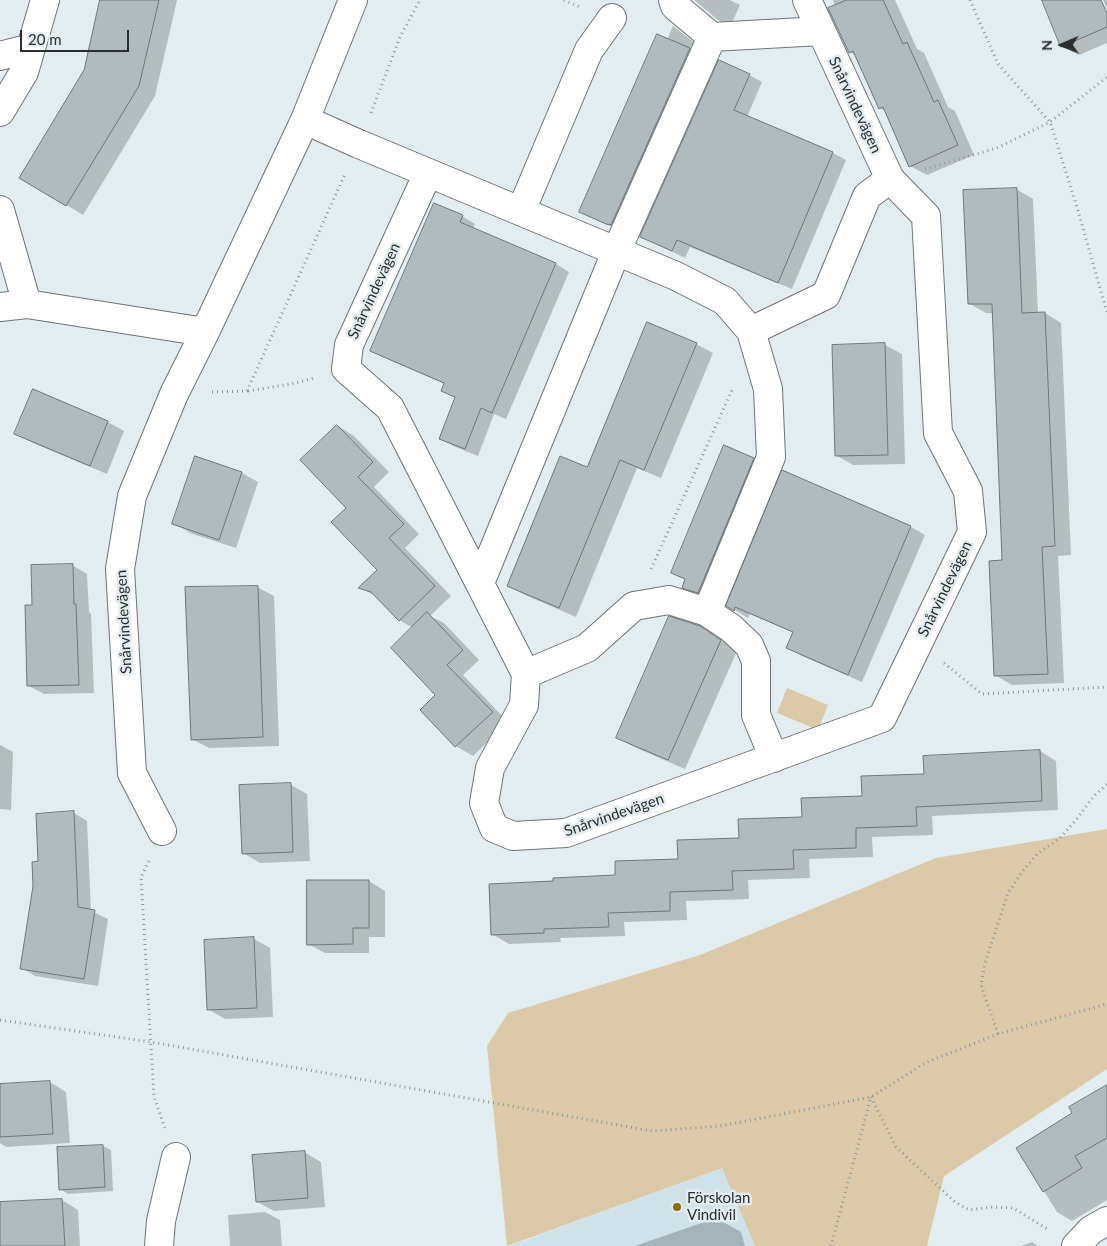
<!DOCTYPE html>
<meta charset="utf-8">
<style>
body{margin:0}
#map{position:relative;width:1107px;height:1246px;overflow:hidden;background:#e2edf1;font-family:Lato,sans-serif}
canvas{display:block}
.north{position:absolute;left:1037px;top:20px;width:50px;height:50px;-webkit-text-stroke:4px #e2edf1;paint-order:stroke;rotate:269deg;font-size:14px;font-weight:700;line-height:20px;text-align:center;color:#2a2e2f}
.north::after{content:'';display:block;margin:auto;width:18px;height:22px;background:#2a2e2f;clip-path:polygon(50% 0,100% 100%,50% 72%,0 100%)}
.scale{position:absolute;left:20px;top:30px;width:109px;height:22px;box-sizing:border-box;border:2px solid #2a2e2f;border-top:0;padding-left:6px;font-size:15px;line-height:18px;white-space:nowrap;color:#2a2e2f;-webkit-text-stroke:4px #e2edf1;paint-order:stroke}
</style>
<div id="map">
<canvas width="1107" height="1246"></canvas>
<div class="north">N</div>
<div class="scale">20 m</div>
</div>
<script>
const g = document.querySelector('canvas').getContext('2d');
g.lineJoin = 'round';
function paint(path, color) {
  g.fillStyle = color;
  g.fill(path, 'evenodd');
}
function stroke(path, color, width, dash) {
  g.strokeStyle = color;
  g.lineWidth = width;
  g.lineCap = dash ? 'butt' : 'round';
  g.setLineDash(dash || []);
  g.stroke(path);
}
function drawText(font, color, halo, rows, align = 'center') {
  g.font = font + ' Lato,sans-serif';
  g.lineWidth = 5;
  g.setLineDash([]);
  g.textBaseline = 'middle';
  g.strokeStyle = halo;
  g.fillStyle = color;
  for (const [text, x, y, turn = 0] of rows) {
    g.save();
    g.translate(x, y);
    g.rotate((+turn || 0) * Math.PI / 180);
    g.textAlign = isNaN(turn) ? turn : align;
    if (halo) g.strokeText(text, 0, 0);
    g.fillText(text, 0, 0);
    g.restore();
  }
}
const built = new Path2D(`
 M722,1168l33,78h-245z`);
const green = new Path2D(`
 M787,688l41,17 -10,25 -41,-17z
 M1107,829v240l-163,107 -17,70h-172l-33,-78 -215,78 -20,-200 21,-33 192,-58 236,-97z`);
const shadow = new Path2D(`
 M102,0h75l-22,96 -72,119 -62,-38 64,-106z
 M694,0h36l10,5 -9,20h-4l-9,-5z
 M833,0h62l22,49 7,4 24,54 7,4 19,44 -47,20 -17,-9 -24,-54 -6,-4 -24,-52 -6,-4z
 M1043,0h57l7,16v27l-28,12 -17,-9z
 M1103,0h4v9z
 M673,26l27,21 -85,181 -27,-12z
 M749,75l13,7 -15,35 86,36 13,7 -54,129 -102,-42 -5,11 -44,-21z
 M1016,189l17,10 5,114h7l16,10 10,232 -13,1 6,127 -52,2 -17,-10 9,-114 -11,-248h-7l-16,-9z
 M462,216l13,8 -2,5 83,35 13,8 -63,147 -12,-5 -16,42 -25,-10 -13,-8 16,-40 -14,-8 3,-6 -60,-26 -13,-7z
 M696,344l17,9 -52,125 -24,-10 -61,149 -51,-22 -17,-9 79,-117z
 M885,345l17,9 3,110 -52,1 -17,-10z
 M34,391l74,31 16,9 -17,43 -74,-31 -17,-9z
 M338,426l16,10 35,36 -15,15 45,47 -14,14 46,48 -21,20 14,7 35,37 -16,15 45,47 -35,34 -17,-10 -34,-36 15,-15 -24,-67 -14,-8 -22,-23 -16,-9 18,-18 -31,-62z
 M196,457l46,16 16,9 -22,66 -46,-15 -16,-10z
 M753,459l8,5 -55,132 -15,-4 -8,-5 3,-7 -13,-7z
 M783,472l128,55 14,8 -63,147 -60,-26 -14,-8 6,-15 -44,-19 -2,4 -20,-12z
 M72,565l15,9 2,38 2,2 3,79 -50,1 -15,-8 4,-80z
 M257,587l17,9 5,150 -70,2 -17,-9z
 M717,637l20,14 -52,118 -51,-22 -16,-10z
 M0,745l13,7 -2,58 -11,-1z
 M1040,751l16,10 2,49 -126,6 1,19 -61,2 1,20 -64,2 1,19 -62,2 1,19 -63,2 1,19 -63,2 1,14 -65,2 1,4 -52,2 -17,-10 63,-52 62,-5 62,-17 246,-85z
 M291,785l16,9 3,67 -50,2 -17,-10z
 M74,813l13,8 4,90 17,8 -10,67 -63,-10 -13,-8 18,-105z
 M369,881l16,10v46h-16v16h-44l-17,-9z
 M254,939l16,9 3,69 -48,2 -17,-10z
 M50,1082l16,10 4,51 -64,4 -6,-4v-58z
 M1107,1087v113l-35,21 -15,-9 -39,-63 56,-35z
 M103,1146l8,4 2,41 -45,3 -8,-5 -2,-41z
 M304,1152l17,10 4,45 -51,4 -17,-9z
 M62,1200l16,10 2,36h-80v-42z
 M265,1212l15,8 2,26h-52l-2,-31z
 M716,1218l25,14 4,14h-110z
 M1032,1242l6,4h-17z`);
const building = new Path2D(`
 M100,0h59l-20,86 -73,120 -47,-28 65,-108z
 M847,0h36l20,44 4,-2 27,60 4,-2 20,45 -49,22 -26,-60 -4,2 -26,-58 -4,2 -21,-45z
 M1042,0h59l6,13v14l-46,20z
 M657,34l33,14 -79,177 -5,-1 -27,-12z
 M719,60l31,14 -16,36 99,42 -55,131 -101,-43 -5,11 -32,-14z
 M1017,188l5,125 23,-1 10,234 -13,1 6,127 -54,2 -5,-115 13,-1 -10,-256h-24l-5,-114z
 M434,203l29,12 -3,7 96,41 -64,150 -11,-5 -16,41 -26,-10 16,-42 -14,-6 3,-8 -74,-32z
 M647,322l50,21 -53,127 -24,-10 -61,148 -52,-22 53,-130 27,11z
 M885,343l3,112 -53,1 -3,-111z
 M33,389l75,32 -18,45 -76,-32z
 M337,425l36,37 -15,15 46,47 -15,14 46,48 -36,35 -28,-29 -13,-4 19,-18 -46,-48 15,-14 -46,-48z
 M724,445l30,13 -56,135 -16,-5 3,-9 -14,-6z
 M195,456l47,16 -23,68 -47,-16z
 M782,470l129,56 -63,149 -62,-27 7,-16 -58,-25 -1,4 -8,-5z
 M73,564l1,40h2l3,81 -52,1 -2,-81h7l-1,-40z
 M258,586l5,151 -72,3 -6,-153z
 M427,612l36,38 -16,15 46,47 -38,35 -35,-37 15,-15 -44,-47z
 M669,616l31,10 21,14 -53,120 -52,-22z
 M1040,750l2,51 -126,6 1,19 -61,2v20l-63,2 1,19 -62,2 1,19 -63,2v19l-62,2 1,14 -65,2v4l-53,2 -2,-51 64,-3v-3l62,-3v-14l63,-2 -1,-19 62,-2 -1,-19 64,-2 -1,-19 61,-2 -1,-20 63,-2 -1,-18z
 M291,783l2,69 -51,2 -3,-69z
 M74,811l4,96 17,3 -11,69 -64,-10 13,-83 -1,-24 6,-1 -2,-47z
 M307,880h62v48h-16v16l-46,1z
 M254,937l3,71 -50,2 -3,-70z
 M50,1081l3,53 -53,3v-53z
 M1107,1085v53l-32,18 7,12 -39,24 -27,-44 56,-35 -3,-6z
 M103,1145l2,42 -46,3 -2,-43z
 M305,1151l3,47 -52,4 -4,-47z
 M62,1199l3,47h-65v-44z`);
const path = new Path2D(`
 M564,0l16,7
 M970,0l28,64 52,58 27,85 30,106
 M371,113l29,-76 20,-37
 M925,169l72,-21 53,-26 57,-45
 M248,391l43,-7 24,-6
 M212,392l35,-1 98,-217
 M651,569l82,-181
 M944,663l38,31 125,-7
 M149,861l-8,16 13,220 11,31
 M0,1020l151,22 501,89 68,-5 151,-29 54,-34 73,-29 109,-30
 M998,1034l-17,-49 4,-22 23,-70 14,-21 15,-18 23,-16 16,-18 18,-24 13,-12
 M871,1097l25,50 59,55 14,8 23,-3 21,1 36,22
 M831,1246l40,-149`);
const minor = new Path2D(`
 M673,0l2,6 37,31 109,-6
 M0,56l31,-8
 M0,112l24,-40 21,-72
 M305,120l54,24 317,132 49,25 26,30 17,58 3,68 -64,155
 M428,173l-79,172 -3,24 44,39 136,266 -2,31 -34,63 -6,35 10,25 19,8 53,-3 316,-115 90,-186 -4,-41 -30,-58 -12,-217 -36,-37 -83,-179
 M0,210l27,94
 M521,211l68,-161 23,-32
 M0,307l27,-3 178,28
 M751,331l75,-36 41,-99 23,-17
 M480,583l136,-331 96,-215
 M526,674l61,-26 47,-42 35,-6 38,12 24,16 18,17 7,16v54l18,43
 M162,831l-30,-58 -12,-204 12,-73 42,-102 31,-62 100,-212 48,-120
 M159,1246l2,-25 15,-64
 M1076,1246l15,-16 16,-9`);
const markers = [
 [677,1207,5,"#8e6a0e"]
];
const streetNames = [
 ["Snårvindevägen",855,105,65],
 ["Snårvindevägen",374,291,-65],
 ["Snårvindevägen",945,589,-64],
 ["Snårvindevägen",124,622,-93],
 ["Snårvindevägen",614,815,-19]
];
const poiNames = [
 ["Förskolan",687,1198],
 ["Vindivil",687,1215]
];
paint(built, '#cfe1e9');
paint(green, '#dbc9a7');
paint(shadow, '#0003');
paint(building, '#b0bbbf');
stroke(building, '#6e787c', 1);
stroke(minor, '#6c767a', 30);
stroke(path, '#90989a', 3, [1, 4]);
stroke(minor, '#fff', 28);
for (const [x, y, r, color] of markers) {
  const dot = new Path2D();
  dot.arc(x, y, r, 0, 2 * Math.PI);
  g.fillStyle = color;
  g.fill(dot);
  stroke(dot, '#e2edf1', 2);
}
drawText('15px', '#2a2e2f', '#e2edf1', streetNames);
drawText('15px', '#2a2e2f', '#e2edf1', poiNames, 'left');
</script>
